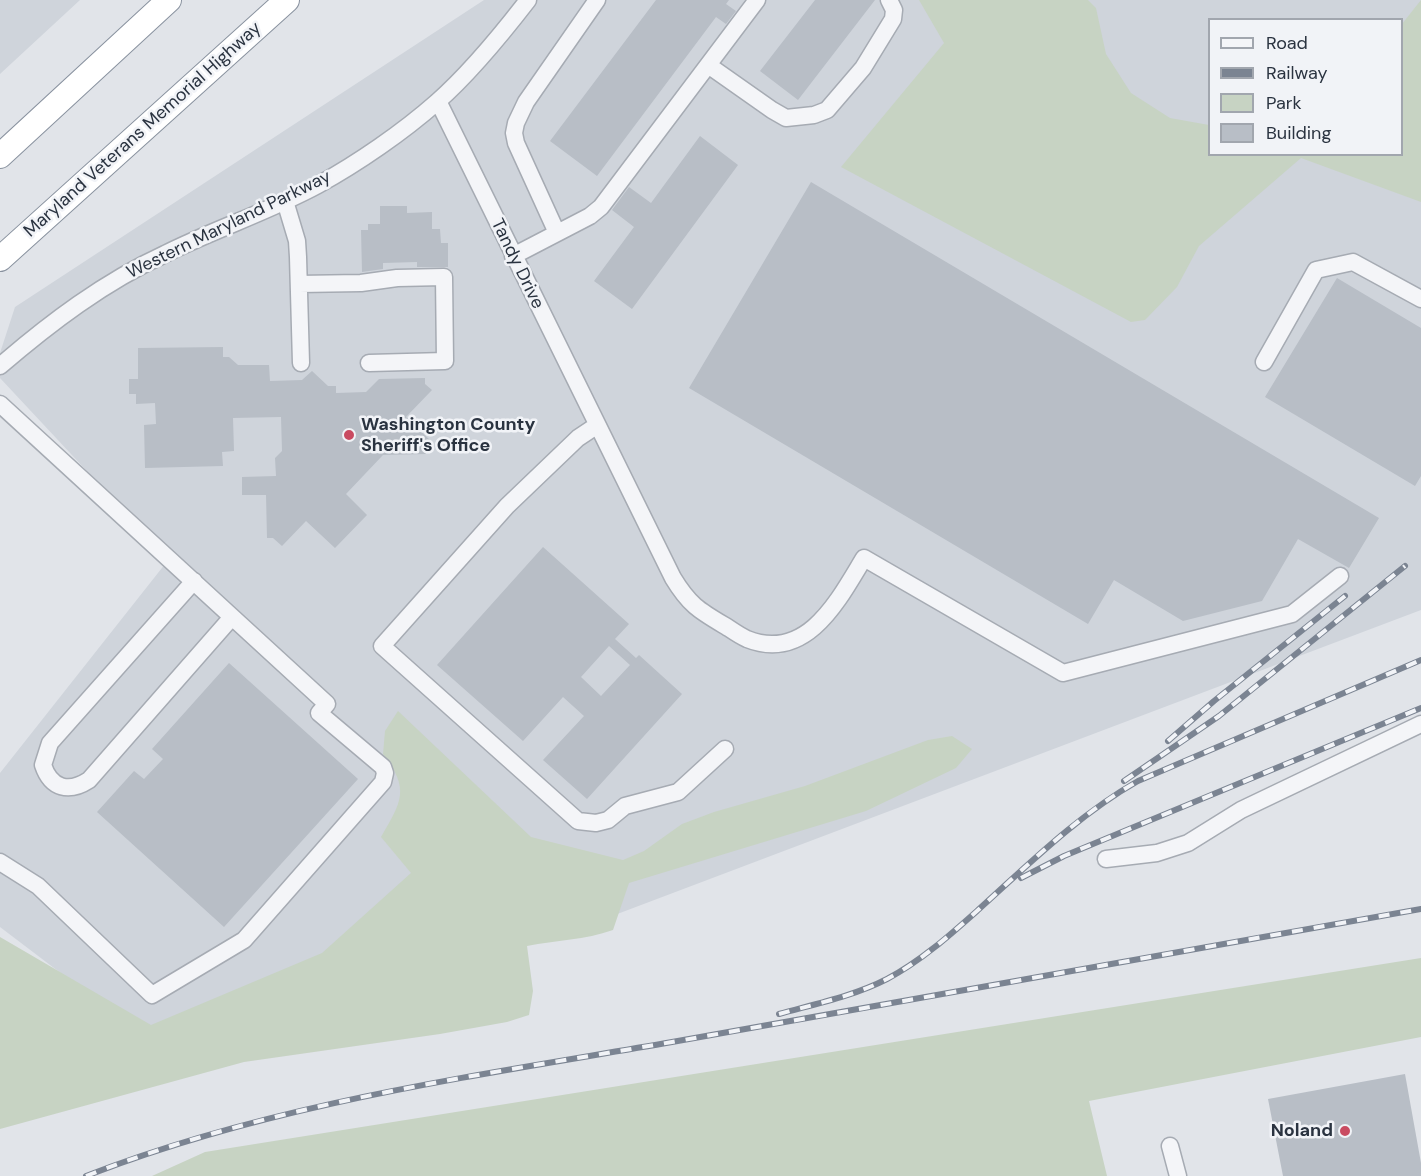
<!DOCTYPE html>
<style>
body{margin:0}
#map{position:relative;width:1421px;height:1176px;overflow:hidden;background:#e1e4e9;font-family:"DM Sans",sans-serif}
canvas{display:block}
.legend{position:absolute;left:1208px;top:18px;width:195px;height:138px;box-sizing:border-box;background:#f1f3f7;border:2px solid #a1a6ae;margin:0;padding:8px 10px;list-style:none;font-size:18px;color:#2a3340}
.legend li{display:flex;align-items:center;gap:12px;height:30px}
.legend b{width:30px;border:2px solid #a1a6ae}
</style>
<div id="map">
<canvas width="1421" height="1176"></canvas>
<ul class="legend">
<li><b style="height:8px;background:#f4f5f8"></b>Road</li>
<li><b style="height:8px;background:#7b8492"></b>Railway</li>
<li><b style="height:16px;background:#c7d3c3"></b>Park</li>
<li><b style="height:16px;background:#b8bec6"></b>Building</li>
</ul>
</div>
<script>
const g = document.querySelector('canvas').getContext('2d');
g.lineJoin = 'round';
function paint(path, color) {
  g.fillStyle = color;
  g.fill(path, 'evenodd');
}
function stroke(path, color, width, dash) {
  g.strokeStyle = color;
  g.lineWidth = width;
  g.lineCap = dash ? 'butt' : 'round';
  g.setLineDash(dash || []);
  g.stroke(path);
}
function drawText(font, color, halo, rows, align = 'center') {
  g.font = font + ' "DM Sans",sans-serif';
  g.lineWidth = 5;
  g.setLineDash([]);
  g.textBaseline = 'middle';
  g.strokeStyle = halo;
  g.fillStyle = color;
  for (const [text, x, y, turn = 0] of rows) {
    g.save();
    g.translate(x, y);
    g.rotate((+turn || 0) * Math.PI / 180);
    g.textAlign = isNaN(turn) ? turn : align;
    if (halo) g.strokeText(text, 0, 0);
    g.fillText(text, 0, 0);
    g.restore();
  }
}
const built = new Path2D(`
 M0,0h80l-80,74z
 M484,0h937v610l-809,306 -446,137 -166,-126v-154l169,-214 -169,-181v-25l15,-46zM1210,20h192v134h-192z`);
const green = new Path2D(`
 M919,0h169l8,8 10,46 25,39 39,25 39,7 1,29h192v-130l19,-24v202l-120,-44 -102,88 -22,41 -32,33 -14,2 -290,-155 103,-124z
 M398,711l133,126 92,23 21,-9 38,-27 32,-12 91,-26 123,-46 24,-4 20,13 -16,19 -90,43 -237,72 -16,47c-28,10 -57,10 -86,16l6,45 -4,24 -22,7 -67,12 -196,28 -244,67v-192l151,88 171,-72 89,-80 -30,-36c21,-36 29,-48 2,-83l2,-23z
 M1421,958v79l-332,64 18,75h-955l53,-24z`);
const building = new Path2D(`
 M656,0h73l-3,4 10,7 -10,13 -10,-7 -119,159 -47,-35z
 M815,0h60l-77,100 -38,-29z
 M700,136l38,29 -106,144 -38,-28 40,-54 -22,-17 17,-23 22,16z
 M811,182l568,336 -30,50 -51,-29 -36,62 -79,20 -69,-41 -26,44 -399,-236z
 M380,206h27v7l25,-1v17h8l1,14h7v24h-31v-5l-34,1v6l-21,3 -1,-42h7v-6h12z
 M1337,278l84,50v148l-6,10 -150,-89z
 M223,347v10h6l9,8h31l1,16 32,-1 10,-9 16,15h8v7l30,-1 13,-13 46,-1v6l7,6 -26,27 26,25 -6,7v5l-43,1 -37,39 21,21 -32,33 -29,-27 -24,25 -9,-8h-6l-1,-43h-24v-18l34,-1 -1,-18 7,-7 -1,-34 -48,1 1,33 -12,1 1,14 -78,2 -1,-43 12,-1 -1,-21 -19,1v-10h-7v-15h9v-31z
 M543,547l86,77 -14,15 21,19 3,-3 43,39 -95,105 -44,-39 41,-44 -21,-19 -40,44 -86,-76zM609,646l21,19 -29,31 -20,-19z
 M229,663l129,116 -134,148 -127,-115 37,-41 10,8 19,-20 -11,-10z
 M1405,1074l16,89v13h-138l-15,-77z`);
const minor = new Path2D(`
 M708,65l64,45 14,8 28,-3 13,-5 36,-42 30,-49 1,-9 -5,-10
 M438,101l235,477c17,28 27,33 54,49 6,4 13,9 20,12 60,24 92,-40 117,-81l199,115 229,-59 48,-38
 M285,201l12,40 1,16 3,106
 M557,233l-41,-90 -2,-10 2,-10 10,-21 71,-102
 M513,256l77,-40 11,-9 156,-207
 M299,284l62,-1 36,-5 47,-1 1,84 -76,2
 M1264,362l52,-92 37,-8 68,37
 M0,366c50,-43 104,-84 165,-112 50,-25 103,-42 153,-69 40,-22 85,-53 119,-83 33,-29 64,-67 91,-102
 M0,404l327,300 -8,9 64,54 2,6 -2,9 -139,158 -92,55 -114,-109 -38,-24
 M596,426l-18,12 -71,68 -125,140 196,175 18,2 12,-3 17,-14 53,-14 47,-43
 M194,581l-144,162 -7,22c8,24 26,28 46,15l143,-163
 M1106,859l51,-6 31,-10 53,-33 180,-86
 M1170,1146l8,30`);
const highway = new Path2D(`
 M0,156l169,-156
 M0,259l287,-259`);
const rail = new Path2D(`
 M1168,741l46,-40 131,-105
 M1124,781l95,-65 186,-150
 M1021,878l43,-22 357,-148
 M779,1014c36,-10 75,-18 108,-35 34,-18 63,-44 91,-69 51,-46 100,-95 160,-129l283,-121
 M86,1176c187,-73 389,-100 586,-134 250,-44 499,-89 749,-133`);
const markers = [
 [349,435,6,"#c94b61"],
 [1345,1131,6,"#c94b61"]
];
const streetNames = [
 ["Maryland Veterans Memorial Highway",143,130,-42],
 ["Western Maryland Parkway",229,225,-26],
 ["Tandy Drive",517,264,64]
];
const poiNames = [
 ["Washington County",361,425],
 ["Sheriff's Office",361,446],
 ["Noland",1333,1131,"right"]
];
paint(built, '#cfd4db');
paint(green, '#c7d3c3');
paint(building, '#b8bec6');
stroke(minor, '#a6abb3', 19);
stroke(highway, '#89929f', 26);
stroke(minor, '#f4f5f8', 16);
stroke(highway, '#fff', 24);
stroke(rail, '#7b8492', 6);
stroke(rail, '#f1f3f7', 4, [11]);
for (const [x, y, r, color] of markers) {
  const dot = new Path2D();
  dot.arc(x, y, r, 0, 2 * Math.PI);
  g.fillStyle = color;
  g.fill(dot);
  stroke(dot, '#f1f3f7', 2);
}
drawText('18px', '#2a3340', '#f1f3f7', streetNames);
drawText('bold 18px', '#2a3340', '#f1f3f7', poiNames, 'left');
</script>
